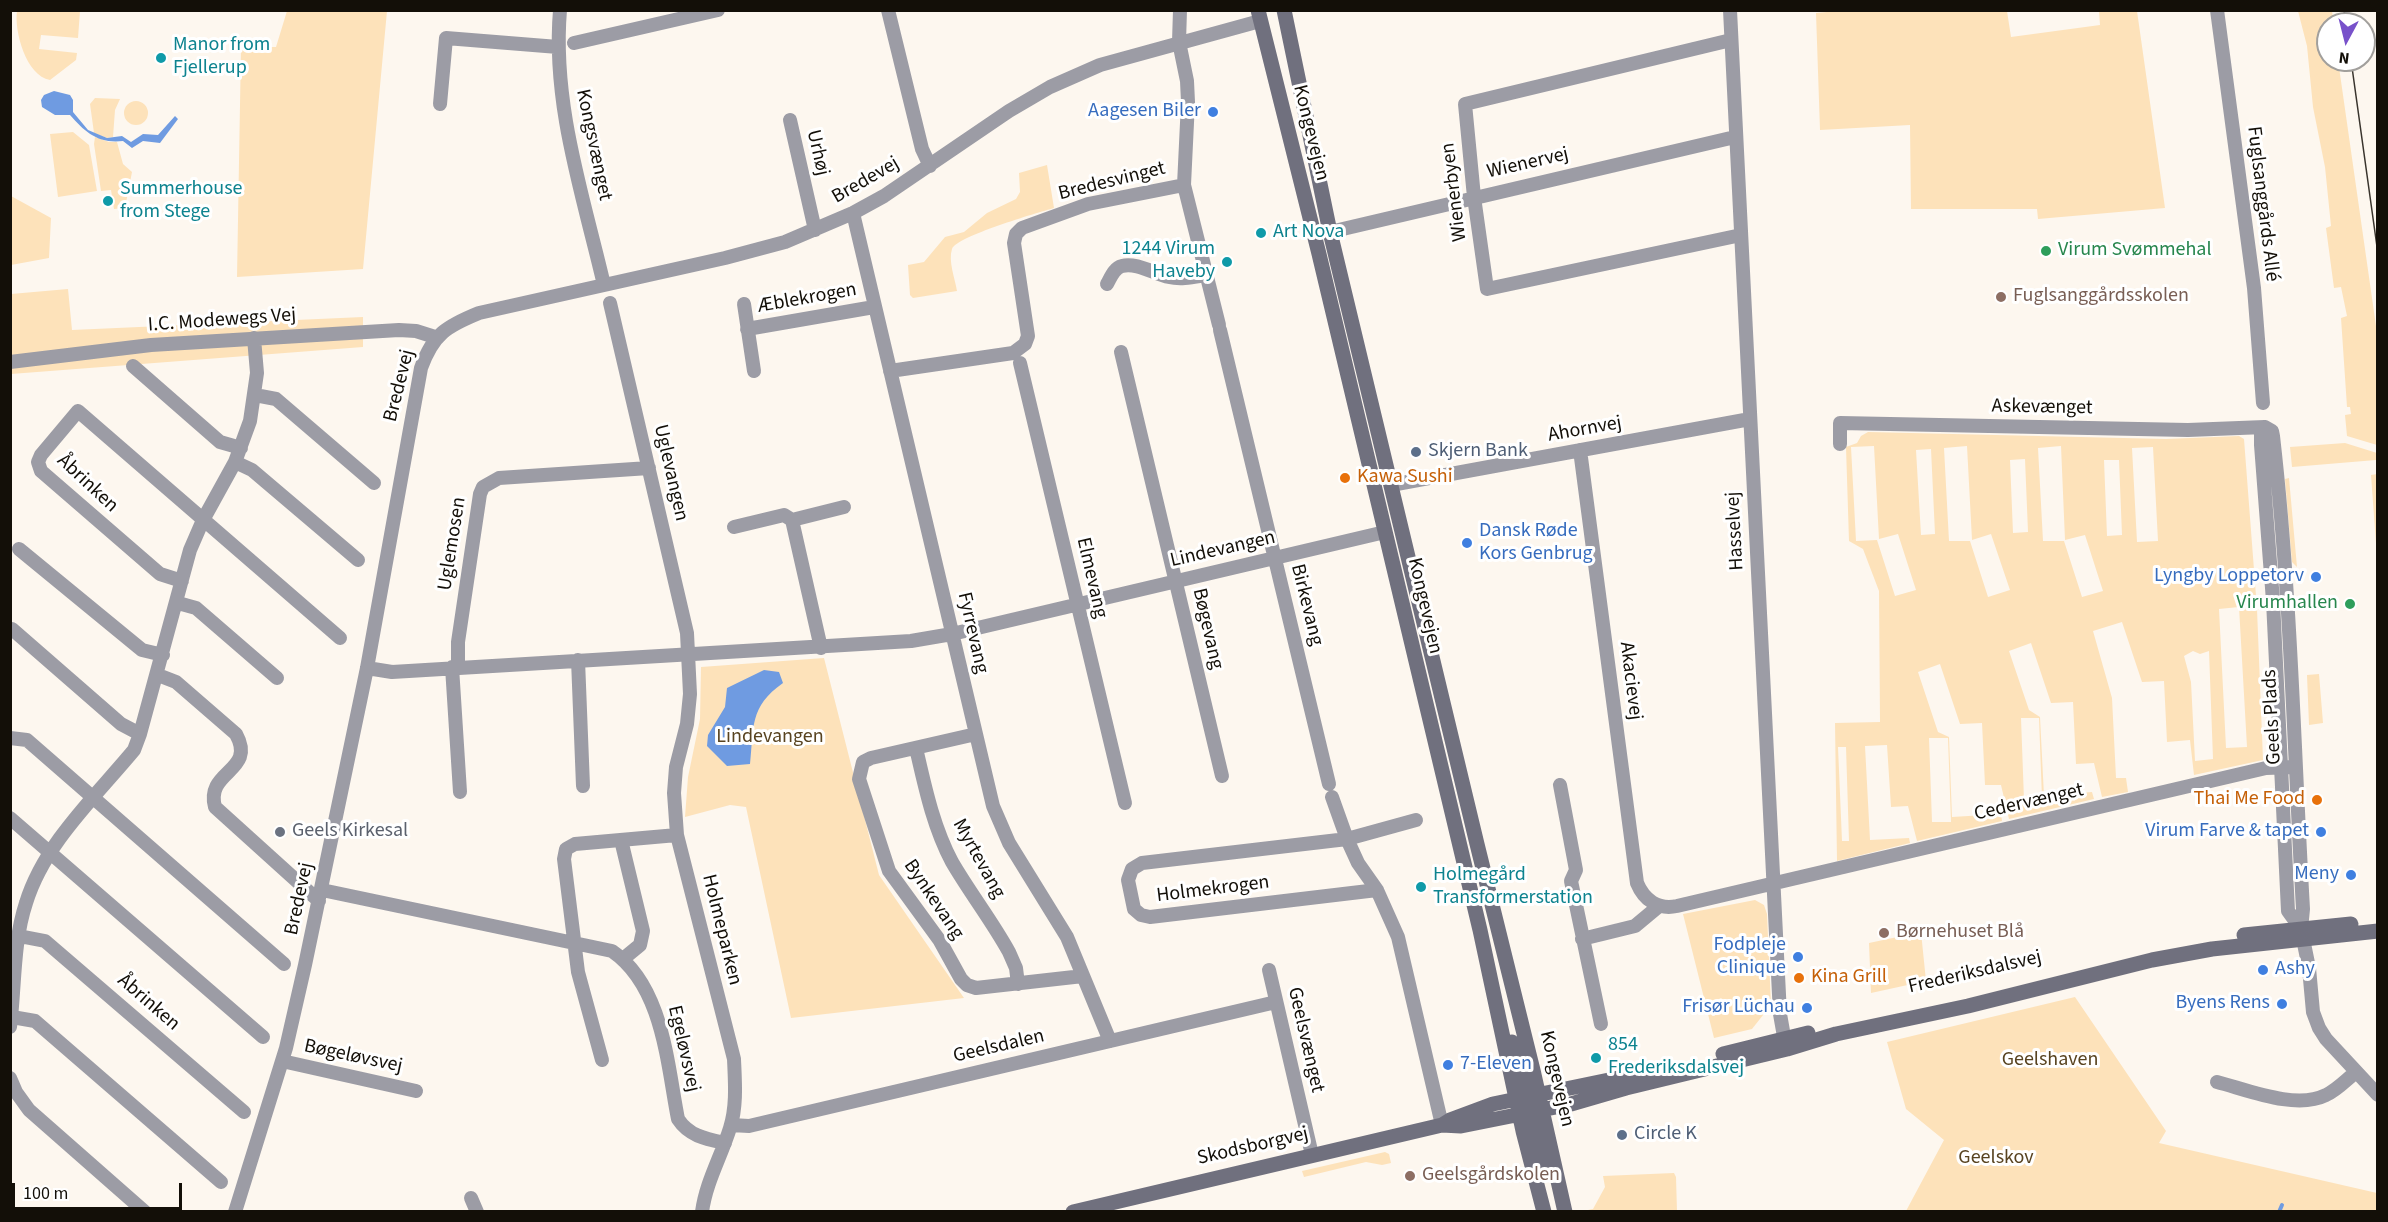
<!DOCTYPE html>
<meta charset="utf-8">
<style>
body{margin:0}
#map{position:relative;width:2388px;height:1222px;overflow:hidden;background:#fdf7ef;font-family:"Source Sans 3",sans-serif}
canvas{display:block}
.frame{position:absolute;inset:0;border:12px solid #130f08;pointer-events:none}
.north{position:absolute;left:2316px;top:12px;width:60px;height:60px;box-sizing:border-box;background:#fff;border:2px solid #a19f9c;border-radius:50%;rotate:187deg;font-size:16px;font-weight:700;line-height:24px;text-align:center;color:#130f08}
.north::after{content:'';display:block;margin:auto;width:21px;height:27px;background:#7851ca;clip-path:polygon(50% 0,100% 100%,50% 72%,0 100%)}
.scale{position:absolute;left:12px;top:1183px;width:170px;height:27px;box-sizing:border-box;border:3px solid #130f08;border-top:0;padding-left:8px;font-size:18px;line-height:21px;white-space:nowrap;color:#130f08;-webkit-text-stroke:4px #fff;paint-order:stroke}
</style>
<div id="map">
<canvas width="2388" height="1222"></canvas>
<div class="frame"></div>
<div class="north">N</div>
<div class="scale">100 m</div>
</div>
<script>
const g = document.querySelector('canvas').getContext('2d');
g.lineJoin = 'round';
function paint(path, color) {
  g.fillStyle = color;
  g.fill(path, 'evenodd');
}
function stroke(path, color, width, dash) {
  g.strokeStyle = color;
  g.lineWidth = width;
  g.lineCap = dash ? 'butt' : 'round';
  g.setLineDash(dash || []);
  g.stroke(path);
}
function drawText(font, color, halo, rows, align = 'center') {
  g.font = font + ' "Source Sans 3",sans-serif';
  g.lineWidth = 6;
  g.setLineDash([]);
  g.textBaseline = 'middle';
  g.strokeStyle = halo;
  g.fillStyle = color;
  for (const [text, x, y, turn = 0] of rows) {
    g.save();
    g.translate(x, y);
    g.rotate((+turn || 0) * Math.PI / 180);
    g.textAlign = isNaN(turn) ? turn : align;
    if (halo) g.strokeText(text, 0, 0);
    g.fillText(text, 0, 0);
    g.restore();
  }
}
const green = new Path2D(`
 M1848,10l159,1 4,26 89,-12 -1,-14h38l28,197 -127,11 -1,-10h-126l-1,-84 -90,5 -4,-117z
 M17,11h63l-2,27 -37,-3 -2,14 38,4 -1,7 -26,20c-24,-4 -36,-49 -33,-69z
 M287,11h100l-24,258 -126,8 4,-230h35z
 M2298,11h34l2,13h-6v36h10l39,273v112l-30,-9 -2,-21 6,-1 -1,-7h-3l-6,-89 6,-2 -6,-29 -7,1 -8,-60 5,-2 -6,-59 -12,-60 -6,-61z
 M95,98l25,1 -5,11 -2,27 -6,1 -13,-5 -4,-29z
 M124 113a12 12 0 1 1 24 0a12 12 0 1 1-24 0Z
 M73,132l16,13 8,46 -39,6 -8,-63z
 M95,137l14,5h8l6,22 9,8 -7,36 -11,1 -3,-19 -10,1 -7,-47z
 M1047,165l7,43c-17,5 -97,28 -102,41 -4,12 3,30 5,42l-44,7 -3,-3 -2,-30 16,-3 21,-25 19,-5 23,-19 29,-14 4,-7 -1,-19z
 M11,196l40,22 -2,40 -38,7z
 M68,289l4,41 291,-13v30l-352,27v-80z
 M1868,432l298,7 73,-3 5,3 13,170 6,151 -69,15 -4,-35 -23,2 -3,-61 -22,1 -20,-60 -29,9 19,67 4,80h10l2,14 -26,5 -8,-34 -18,1 -3,-62 -22,1 -20,-60 -22,8 20,59 11,7 4,79 48,-4 2,7 -85,20 -8,-34h-16l-3,-62 -22,1 -20,-60 -22,8 20,60 11,5 3,80 49,-3 1,7 -85,20 -9,-35 -17,1 -4,-62 -22,1 5,94 39,-2 1,5 -73,18 -2,-138 45,-1 -1,-131 -16,-42 -14,-8 -3,-94 11,-4 4,-7zM1874,446l5,93 19,-5 18,56 -21,6 -18,-56 -21,1 -5,-94zM1967,446l5,94 19,-6 19,56 -22,7 -18,-56h-21l-5,-93zM2061,446l4,94 20,-5 18,56 -21,6 -18,-56h-21l-5,-93zM2153,447l5,94 -21,1 -5,-94zM1931,449l4,85 -14,1 -5,-85zM2025,459l3,73 -15,1 -3,-73zM2104,460h15l3,75 -15,1zM2239,607l8,140 -21,1 -7,-139zM2193,651l7,3 9,-3 4,108 -18,2 -4,-79 -7,-26zM2021,718h18l3,81 -18,1zM1929,738h19l3,84h-19zM1838,747h8l3,94h-7z
 M2345,443l32,10v104l-6,-82 6,-1 -1,-14 -84,7 -2,-20z
 M2289,478l8,89 -5,-5 -7,-83z
 M824,658l55,217 85,123 -173,20 -45,-211 -16,-2 -45,12 3,-40 12,-58 1,-52z
 M2319,674l4,49 -14,2 -2,-50z
 M1755,900l9,5 3,9 4,91 -19,24 -38,9 -31,-124z
 M1921,932l5,49 -55,12 -2,-50z
 M2075,997l91,134 -7,12 218,50v18h-471l38,-71 -38,-31 -19,-67z
 M1385,1152l4,2 2,9 -9,2 -16,-3 -62,15 -2,-6z
 M1674,1173l2,4 1,34h-89v-1l5,-1 12,-22 -2,-11z`);
const water = new Path2D(`
 M54,91l16,4 3,5v12l15,18 19,8 15,-2 9,6 12,-8 15,1 17,-19 3,3 -18,24 -17,-2 -11,7 -9,-7c-25,3 -38,-9 -53,-26h-15l-13,-8 -1,-7 3,-5z
 M764,670l15,2 4,11c-34,24 -29,44 -33,81l-23,2 -20,-20 1,-11 17,-28 2,-19z`);
const stream = new Path2D(`
 M2279,1212l3,-7`);
const street = new Path2D(`
 M560,10c-8,94 23,185 44,275
 M888,10l34,139 8,17
 M1180,10l-1,32 8,39 1,21 -4,83 35,140
 M1730,10l50,1004 6,34
 M2217,10l37,278 9,115
 M1731,40l-266,64 9,93 13,92 254,-54
 M574,43l144,-33
 M440,104l6,-66 112,9
 M790,120l25,110
 M853,213l140,593 16,37 58,94 43,104
 M1330,232l405,-95
 M1107,284c4,-7 7,-16 15,-18 14,-4 33,8 47,11 12,3 25,0 38,-2
 M610,303l77,330 3,61 -3,30 -11,43 -2,26 3,42 57,224c1,23 3,47 -4,69 -9,29 -24,54 -28,84
 M744,304l10,67
 M747,329l127,-22
 M1220,330l109,454
 M1121,352l101,424
 M10,362l141,-17 248,-15 17,1 19,6
 M1020,363l105,440
 M133,366l87,76 21,6
 M890,371l123,-18 12,-9 3,-8 -14,-93 2,-9 6,-6 66,-24 96,-19
 M255,395l21,4 98,84
 M2265,427l7,4 1,5c18,157 21,316 30,473l-2,20 8,39 4,44 6,16 7,11 52,56
 M2265,427l-4,7v11l12,156 15,310 13,18
 M1840,444v-21l348,7 77,-3
 M1580,450l57,433c7,17 21,27 40,23l589,-138 29,-1
 M235,462l17,8 106,90
 M1391,485l359,-66
 M792,520l29,128
 M734,527l50,-12 8,5 52,-13
 M19,549l123,101 21,5
 M182,581l-22,-7 -119,-103 -3,-9 3,-7 37,-44 262,227
 M178,603l18,5 81,70
 M12,629l109,95 19,10
 M578,660l5,126
 M452,667l8,125
 M458,667v-25l22,-148 3,-7 16,-9 150,-10
 M367,668l25,4 519,-31 41,-7 433,-102
 M158,675l18,7 60,52c21,38 -31,36 -21,73l104,94
 M976,734l-105,24 -8,4 -4,17 30,92 51,70 21,38 6,6 9,3 107,-12
 M10,738l17,2 257,224
 M916,748c9,39 17,78 36,114 18,31 40,59 57,90l7,16 2,16
 M1560,785l16,85 -5,11 30,143
 M1332,797l15,42 11,24 19,27 21,47 44,188
 M10,818l253,219
 M621,840l22,91 -3,14 -17,14
 M322,890l290,61c51,35 55,112 66,168 11,17 28,20 47,24
 M1377,890l-227,27 -9,-2 -7,-6 -6,-29 4,-11 10,-6 205,-24 69,-19
 M19,936l26,5 199,171
 M1582,939l53,-13 24,-20
 M1269,970l43,185
 M12,1017l23,4 186,161
 M10,1027c5,-40 3,-85 16,-124 18,-59 69,-106 108,-153l6,-16 50,-184 13,-30 32,-58 15,-41 7,-48 -3,-35
 M602,1060l-24,-88 -14,-113 2,-10 9,-5 102,-9
 M282,1061l134,30
 M10,1078l6,14 13,18 116,102
 M2217,1082c31,8 79,28 109,13 11,-5 20,-15 30,-23
 M731,1125l18,1 527,-124
 M471,1198l6,14
 M235,1212l51,-164 19,-83 62,-297 54,-300c12,-34 26,-42 58,-55l246,-55 60,-16 68,-29 31,-17 125,-85 41,-24 50,-22 160,-44`);
const secondary = new Path2D(`
 M1258,10l61,244 161,676 43,201 21,81
 M1284,10l46,222 147,612 56,226 32,142
 M2244,935l107,-11
 M1512,1042l16,55 5,7
 M1723,1054l85,-21
 M1526,1104l5,8 14,55
 M1442,1125l8,-5 43,-16 169,-35
 M1073,1212l369,-87 19,1 110,-22 55,-16 161,-39 49,-15 132,-28 184,-46 60,-11 166,-18`);
const tram = new Path2D(`
 M2344,10l2,14
 M2351,60l27,194`);
const markers = [
 [161,58,6,"#0f9aa8"],
 [1213,112,6,"#3f7fe0"],
 [108,201,6,"#0f9aa8"],
 [1261,233,6,"#0f9aa8"],
 [2046,251,6,"#2e9e5b"],
 [1227,262,6,"#0f9aa8"],
 [2001,297,6,"#8d6e63"],
 [1416,452,6,"#5c6f8a"],
 [1345,478,6,"#e8710a"],
 [1467,543,6,"#3f7fe0"],
 [2316,577,6,"#3f7fe0"],
 [2350,604,6,"#2e9e5b"],
 [2317,800,6,"#e8710a"],
 [280,832,6,"#6b7280"],
 [2321,832,6,"#3f7fe0"],
 [2351,875,6,"#3f7fe0"],
 [1421,887,6,"#0f9aa8"],
 [1884,933,6,"#8d6e63"],
 [1798,957,6,"#3f7fe0"],
 [2263,970,6,"#3f7fe0"],
 [1799,978,6,"#e8710a"],
 [2282,1004,6,"#3f7fe0"],
 [1807,1008,6,"#3f7fe0"],
 [1596,1058,6,"#0f9aa8"],
 [1448,1065,6,"#3f7fe0"],
 [1622,1135,6,"#5c6f8a"],
 [1410,1176,6,"#8d6e63"]
];
const cultureNames = [
 ["Manor from",173,46],
 ["Fjellerup",173,69],
 ["Summerhouse",120,190],
 ["from Stege",120,213],
 ["Art Nova",1273,233],
 ["1244 Virum",1215,250,"right"],
 ["Haveby",1215,273,"right"],
 ["Holmegård",1433,876],
 ["Transformerstation",1433,899],
 ["854",1608,1046],
 ["Frederiksdalsvej",1608,1069]
];
const shopNames = [
 ["Aagesen Biler",1201,112],
 ["Dansk Røde",1479,532,"left"],
 ["Kors Genbrug",1479,555,"left"],
 ["Lyngby Loppetorv",2304,577],
 ["Virum Farve & tapet",2309,832],
 ["Meny",2339,875],
 ["Fodpleje",1786,946],
 ["Clinique",1786,969],
 ["Ashy",2275,970,"left"],
 ["Byens Rens",2270,1004],
 ["Frisør Lüchau",1795,1008],
 ["7-Eleven",1460,1065,"left"]
];
const streetNames = [
 ["Kongevejen",1310,133,76],
 ["Kongsvænget",593,145,78],
 ["Urhøj",817,153,77],
 ["Wienervej",1528,164,-13],
 ["Bredevej",866,181,-30],
 ["Bredesvinget",1112,182,-14],
 ["Wienerbyen",1455,192,-97],
 ["Fuglsanggårds Allé",2262,204,83],
 ["Æblekrogen",807,299,-10],
 ["I.C. Modewegs Vej",222,321,-4],
 ["Bredevej",400,386,-76],
 ["Askevænget",2042,408,1],
 ["Ahornvej",1585,430,-10],
 ["Uglevangen",670,473,77],
 ["Åbrinken",87,484,43],
 ["Hasselvej",1736,531,-93],
 ["Uglemosen",453,544,-81],
 ["Lindevangen",1223,550,-13],
 ["Elmevang",1091,578,77],
 ["Birkevang",1306,605,76],
 ["Kongevejen",1424,606,77],
 ["Bøgevang",1207,629,77],
 ["Fyrrevang",972,633,77],
 ["Akacievej",1630,681,83],
 ["Geels Plads",2273,717,-93],
 ["Cedervænget",2029,803,-13],
 ["Myrtevang",978,859,61],
 ["Holmekrogen",1213,890,-7],
 ["Bredevej",300,899,-78],
 ["Bynkevang",933,900,56],
 ["Holmeparken",721,930,76],
 ["Frederiksdalsvej",1975,973,-13],
 ["Åbrinken",148,1003,41],
 ["Geelsvænget",1305,1040,77],
 ["Geelsdalen",999,1047,-13],
 ["Egeløvsvej",683,1049,77],
 ["Bøgeløvsvej",353,1057,12],
 ["Kongevejen",1556,1079,77],
 ["Skodsborgvej",1253,1147,-13]
];
const leisureNames = [
 ["Virum Svømmehal",2058,251],
 ["Virumhallen",2338,604,"right"]
];
const educationNames = [
 ["Fuglsanggårdsskolen",2013,297],
 ["Børnehuset Blå",1896,933],
 ["Geelsgårdskolen",1422,1176]
];
const serviceNames = [
 ["Skjern Bank",1428,452],
 ["Circle K",1634,1135]
];
const foodNames = [
 ["Kawa Sushi",1357,478],
 ["Thai Me Food",2305,800,"right"],
 ["Kina Grill",1811,978]
];
const parkNames = [
 ["Lindevangen",770,738],
 ["Geelshaven",2050,1061],
 ["Geelskov",1996,1159]
];
const worshipNames = [
 ["Geels Kirkesal",292,832]
];
paint(green, '#fde2ba');
paint(water, '#6f9be1');
stroke(stream, '#6f9be1', 4);
stroke(street, '#9c9ca5', 14);
stroke(secondary, '#70707e', 15);
stroke(tram, '#39342d', 1.5);
for (const [x, y, r, color] of markers) {
  const dot = new Path2D();
  dot.arc(x, y, r, 0, 2 * Math.PI);
  g.fillStyle = color;
  g.fill(dot);
  stroke(dot, '#fff', 2);
}
drawText('20px', '#0d838f', '#fff', cultureNames, 'left');
drawText('20px', '#366cbe', '#fff', shopNames, 'right');
drawText('20px', '#130f08', '#fff', streetNames);
drawText('20px', '#27864d', '#fff', leisureNames, 'left');
drawText('20px', '#785e54', '#fff', educationNames, 'left');
drawText('20px', '#4e5e75', '#fff', serviceNames, 'left');
drawText('20px', '#c56008', '#fff', foodNames, 'left');
drawText('20px', '#584320', '#fff', parkNames);
drawText('20px', '#5b616d', '#fff', worshipNames, 'left');
</script>
